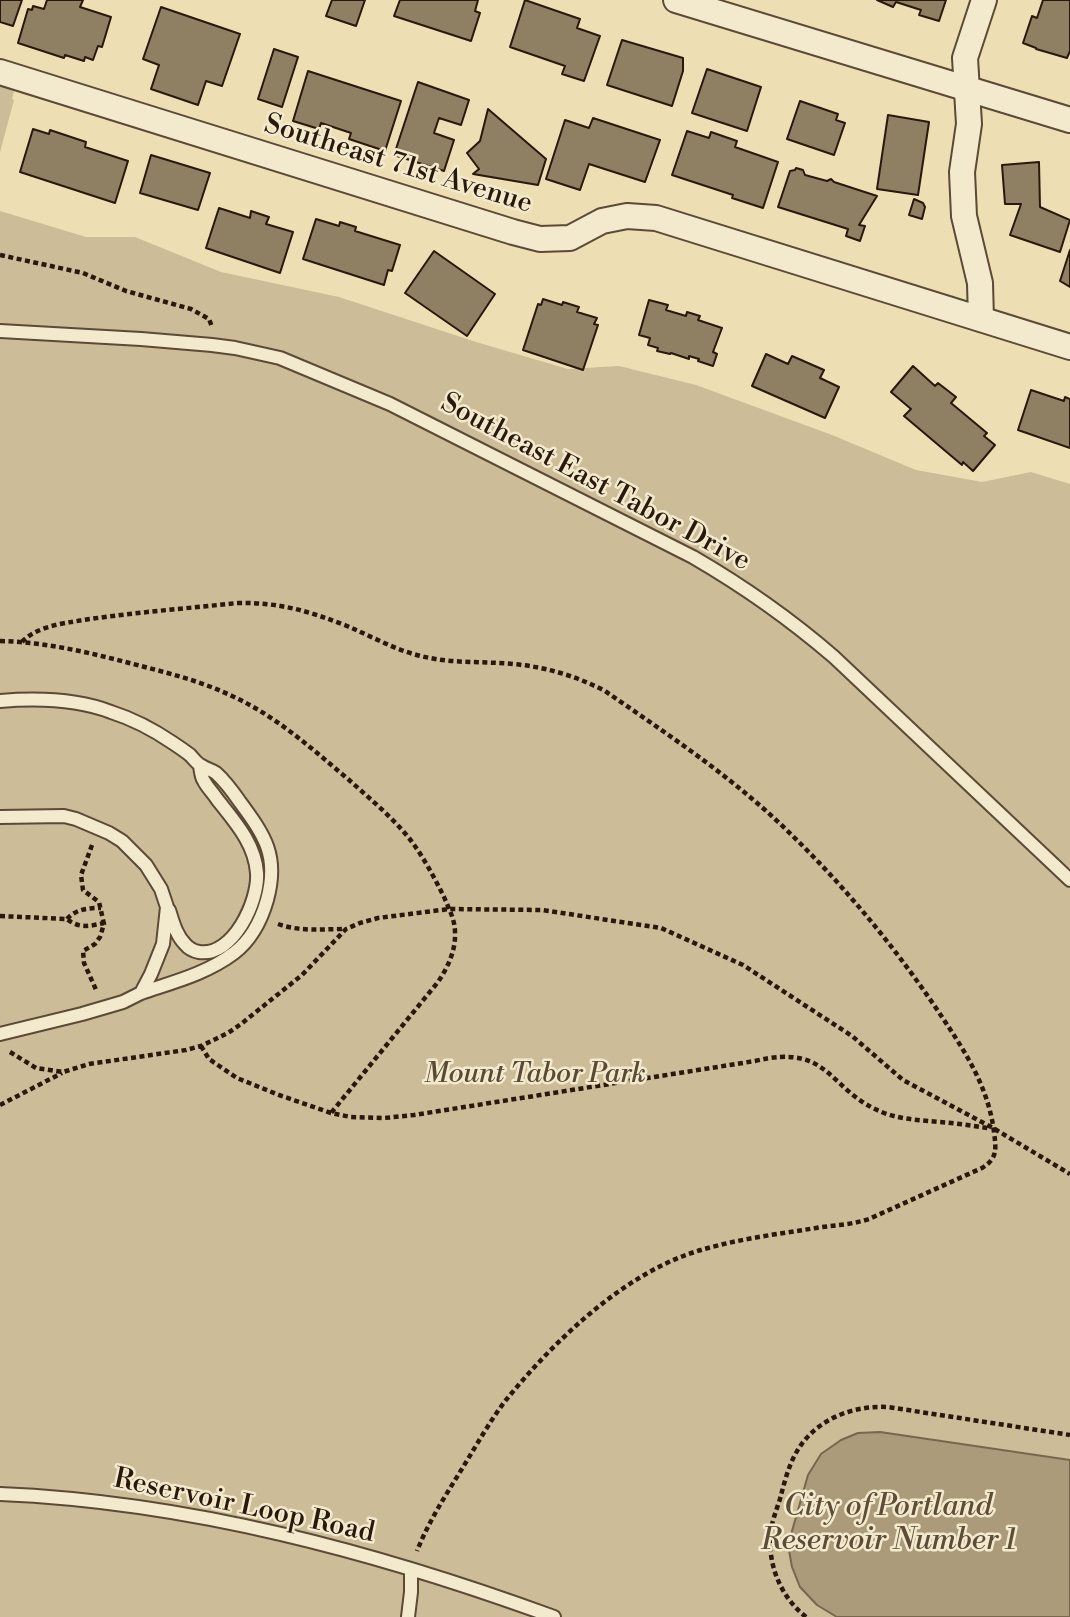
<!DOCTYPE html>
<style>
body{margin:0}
canvas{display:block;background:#eddeb4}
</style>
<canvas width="1070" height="1617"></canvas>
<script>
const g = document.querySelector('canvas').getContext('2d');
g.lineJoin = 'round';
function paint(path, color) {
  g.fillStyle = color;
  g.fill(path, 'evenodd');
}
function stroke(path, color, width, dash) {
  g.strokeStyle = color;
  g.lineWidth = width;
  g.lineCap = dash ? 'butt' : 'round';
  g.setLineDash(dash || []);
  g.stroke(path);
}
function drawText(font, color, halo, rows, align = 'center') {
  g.font = font + ' "Libre Bodoni",serif';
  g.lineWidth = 5;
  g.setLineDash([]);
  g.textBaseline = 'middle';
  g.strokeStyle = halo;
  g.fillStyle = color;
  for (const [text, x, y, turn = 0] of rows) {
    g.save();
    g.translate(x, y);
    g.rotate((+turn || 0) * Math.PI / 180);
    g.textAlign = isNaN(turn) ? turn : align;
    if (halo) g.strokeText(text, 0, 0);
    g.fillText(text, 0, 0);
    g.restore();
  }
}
const green = new Path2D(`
 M0,86l14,5 -2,8 2,1 -14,52z
 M0,211l86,26h49l86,35 118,25 137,45 92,27 51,-3 77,19 136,50 84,35 66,12 49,-10 39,12v1133h-1070z`);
const water = new Path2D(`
 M880,1432l190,28v157h-233l-20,-12 -17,-18 -8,-20 -4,-22 20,-70 13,-21 20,-14 17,-7z`);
const building = new Path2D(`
 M0,0h22l-9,26 -13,-4z
 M47,0h36l-3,7 31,10 -9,30 -4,-1 -5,14 -8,-3 -1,4 -19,-6 -1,3 -46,-15 10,-34 4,1 1,-4 11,3z
 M332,0h33l-9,26 -30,-10z
 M400,0h78l-3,11 5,2 -9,28 -77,-25z
 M525,0l55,19 -3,9 23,8 -16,45 -22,-7 3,-8 -55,-19z
 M877,0h69l-7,21 -20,-6 2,-5 -25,-8 -3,5z
 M1043,0h27v51l-3,7 -31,-9v-1l-13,-5 9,-27 5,2z
 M161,7l79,27 -18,52 -16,-5 -8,24 -47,-16 8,-24 -16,-6z
 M622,40l61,18v13l-11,35 -65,-21z
 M274,49l24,8 -16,50 -24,-8z
 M707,69l54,18 -14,44 -55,-18z
 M308,71l93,30 -16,50 -36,-12 2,-6 -30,-10 -2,6 -26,-8z
 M418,82l51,18 -8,25 -22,-7 -5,15 20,7 -10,31 -50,-16z
 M800,101l38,13 -2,6 9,3 -11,32 -47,-16z
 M488,109l58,50 -8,26 -65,-11 6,-5 -12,-16 13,-12z
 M888,115l41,7 -11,73 -41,-6z
 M593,118l67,22 -15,42 -56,-18 -9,26 -34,-11 19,-59 24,8z
 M33,129l16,5 1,-4 36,12 -1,5 43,14 -13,42 -95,-31z
 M687,131l22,7 2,-6 26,9 -2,6 43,15 -15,46 -31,-10 1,-3 -61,-20z
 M151,155l59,18 -12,37 -58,-17z
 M1039,162l1,45 30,13 -10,32 -50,-17 11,-31h-16l-3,-39z
 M796,168l7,2 2,5 22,6 4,-2 3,3 43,14 -18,29 6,1 -5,15 -14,-5 2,-7 -70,-22 12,-36 5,-1z
 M914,199l9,4 2,4 -3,12 -13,-4z
 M219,208l31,10 1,-7 18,6 -3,7 27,8 -13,41 -74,-25z
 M316,219l23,7 1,-4 16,5 -1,4 45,14 -8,26 -4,-1 -4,15 -81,-26z
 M1070,250v37l-10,-6z
 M434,251l61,43 -28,42 -62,-43z
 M543,299l19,6 1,-3 16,5 -2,5 20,6 -3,6 4,1 -15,45 -60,-20 15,-46 3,1z
 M649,300l19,5 -2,5 20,6 1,-4 13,4 -2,4 24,8 -9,24 4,2 -4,12 -15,-5 1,-2 -10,-3v3l-18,-6 -1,1 -13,-3 1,-3 -10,-3 2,-7 -11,-3z
 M766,354l22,10 4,-8 32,14 -4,8 19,9 -14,31 -73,-32z
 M913,366l22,20 3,-3 18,14 -5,6 36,30 -3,3 11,9 -22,26 -10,-9 -1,3 -58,-49 7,-7 -20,-17z
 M1031,390l33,11 1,-4 5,2v49l-52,-18z`);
const path = new Path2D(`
 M0,255l83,18 43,18 65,18 18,10 3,8
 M0,641c48,1 95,13 141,25 31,8 62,16 91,30 44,20 79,52 116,83 21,19 43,37 61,59 14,18 25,39 35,59 5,12 11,23 11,35 1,18 -7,35 -17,50l-107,131
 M22,642c10,-12 34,-18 49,-20 54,-9 111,-13 166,-19 41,-1 72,8 110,23 24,10 48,24 74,30 31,8 61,5 92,8 33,3 63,12 92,27 58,40 118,80 170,128 60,56 114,120 161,189 26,39 52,76 58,124 2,17 4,26 -12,36l-113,51c-18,6 -35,6 -53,9 -38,6 -78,11 -115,22 -76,22 -146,90 -195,150 -17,22 -31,48 -46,72 -16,26 -32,51 -43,79
 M92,845l-11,30 2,15 16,12 5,22 -4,13 -5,7 -12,7 1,12 13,29
 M0,916l67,3c12,10 23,7 37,4
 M67,919c9,-10 21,-11 34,-11
 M278,924c22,8 45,5 68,5
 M201,1046l8,13 28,19 42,17 52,18 20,4 33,1 30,-3 341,-54c78,-19 72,32 132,53 18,6 34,6 53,8 16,1 32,4 48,6
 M10,1052l26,16 27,4 26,-8 97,-14 15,-4 27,-13 13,-9 61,-49 44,-46 14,-6 18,-5 71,-9 93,1 119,18 82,37 109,71 51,44 90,48 77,46
 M0,1105l62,-32
 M806,1617c-27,-21 -41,-58 -34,-92 2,-9 5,-17 8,-26 4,-15 8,-32 16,-46 18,-33 56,-48 92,-46l182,28`);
const lane = new Path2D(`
 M0,331l141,8 71,6 23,3 45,10 110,46 303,153c50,29 97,62 141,100l236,223
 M0,701c36,-3 77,-2 111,11 22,7 43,18 62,31 6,4 12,8 17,12 4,4 7,9 12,11 4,3 10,4 14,7 9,8 17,19 24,29 25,34 39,54 27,98 -6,21 -16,40 -33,53 -28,21 -61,29 -93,40
 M0,817l64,-1 12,3 33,14 13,8 24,24 15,24 6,18 -4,37 -12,30 -10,19 -18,9 -41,12 -82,20
 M169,910c4,12 7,25 16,34 4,5 8,7 14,8 34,5 60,-51 58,-79 -2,-30 -23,-52 -40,-74 -4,-6 -10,-12 -13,-18 -3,-4 -3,-10 -4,-15
 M0,1494c190,8 376,58 554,123
 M408,1617l3,-25v-23`);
const street = new Path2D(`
 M676,0l394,120
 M0,72l513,160 27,7 30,-1 32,-17 25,-5 29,2 414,129
 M981,319l-1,-36 -16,-67 -2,-44 7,-48 -4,-66 19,-58`);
const streetNames = [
 ["Southeast 71st Avenue",398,165,17],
 ["Southeast East Tabor Drive",595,483,28],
 ["Reservoir Loop Road",244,1507,12]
];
const parkNames = [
 ["Mount Tabor Park",535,1075]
];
const waterNames = [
 ["City of Portland",888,1508],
 ["Reservoir Number 1",888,1542]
];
paint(green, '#ccbc97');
paint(water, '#ab9b7b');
stroke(water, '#77674f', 2);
paint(building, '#8f7f63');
stroke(building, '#2a180c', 2);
stroke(lane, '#5b4a36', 16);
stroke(street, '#5b4a36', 28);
stroke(path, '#2a180c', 4.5, [5, 3.5]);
stroke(lane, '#f3eace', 12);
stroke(street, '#f3eace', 24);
drawText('28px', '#2a180c', '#f3eace', streetNames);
drawText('italic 28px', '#5b4936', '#f3eace', parkNames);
drawText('italic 30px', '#5e4c38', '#f3eace', waterNames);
</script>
